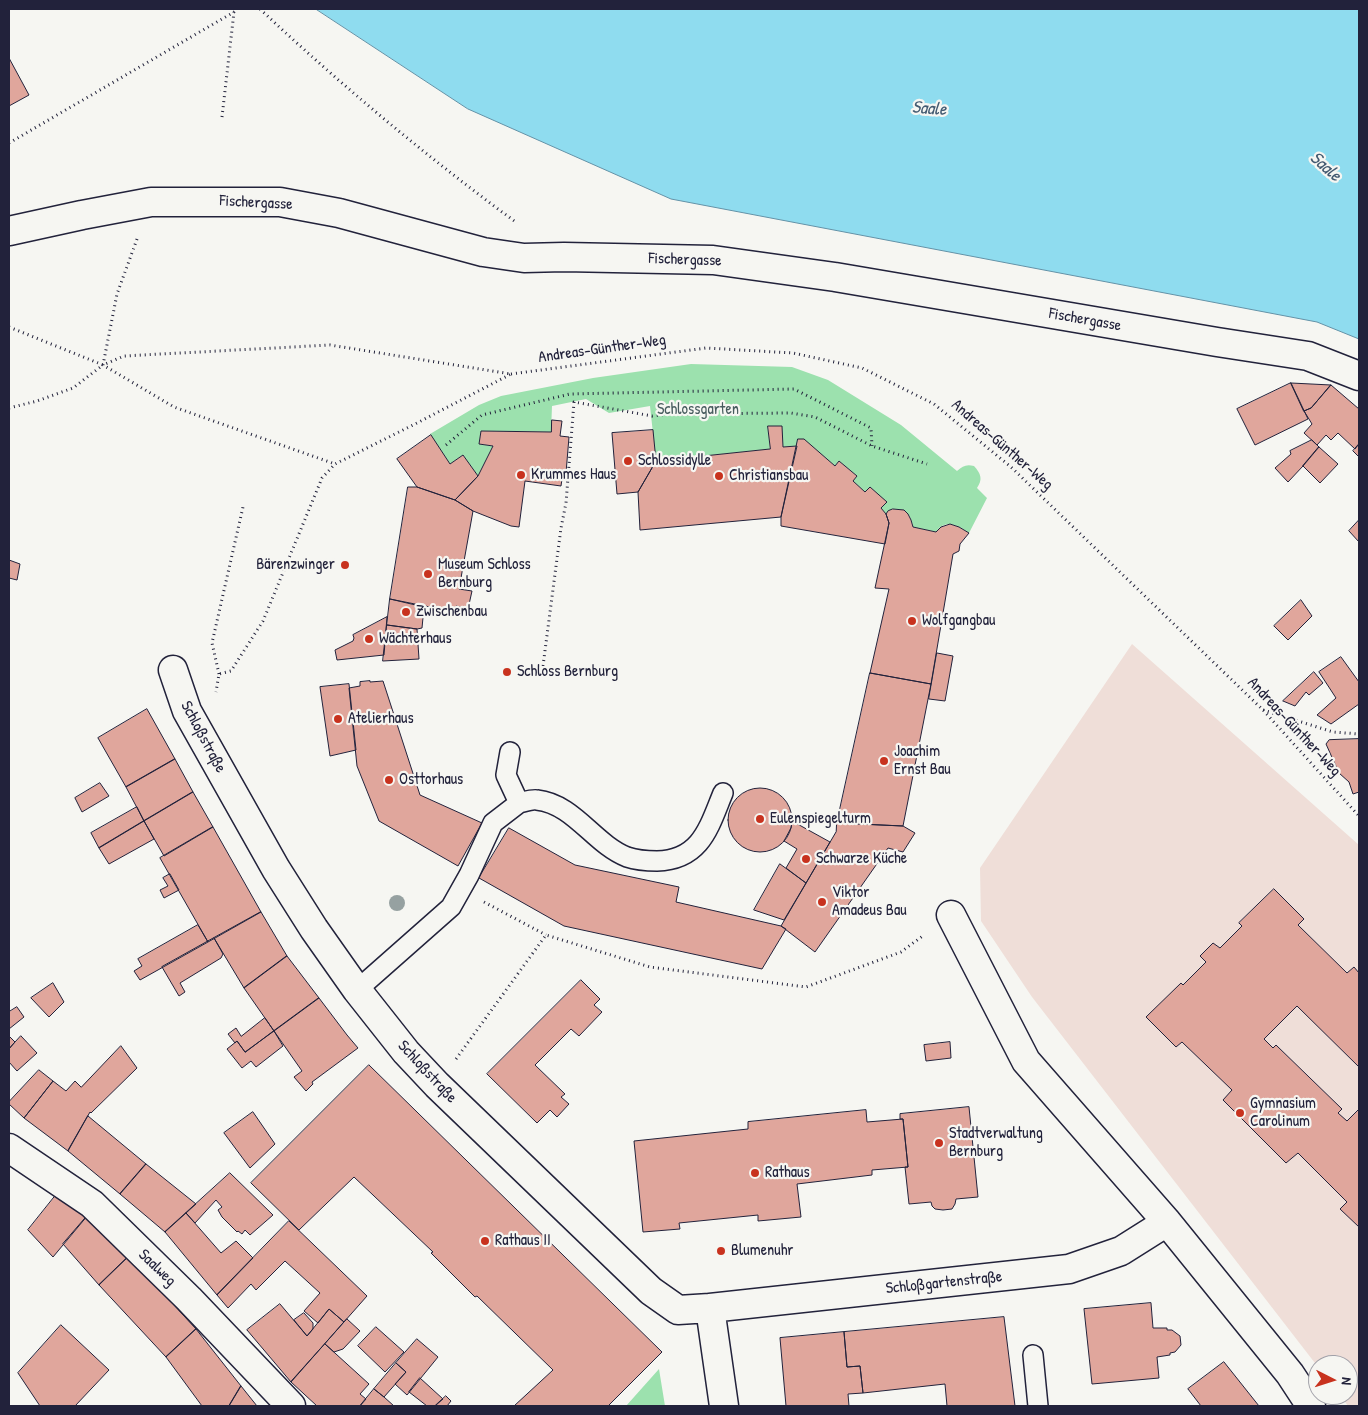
<!DOCTYPE html>
<meta charset="utf-8">
<style>
body{margin:0}
#map{position:relative;width:1368px;height:1415px;overflow:hidden;background:#f6f6f2;font-family:"Patrick Hand",sans-serif}
canvas{display:block}
.frame{position:absolute;inset:0;border:10px solid #22223b;pointer-events:none}
.north{position:absolute;left:1308px;top:1355px;width:50px;height:50px;box-sizing:border-box;background:#f6f6f2;border:1px solid #a1a1a9;border-radius:50%;rotate:95deg;font-size:14px;font-weight:700;line-height:20px;text-align:center;color:#22223b}
.north::after{content:'';display:block;margin:auto;width:18px;height:22px;background:#c8321e;clip-path:polygon(50% 0,100% 100%,50% 72%,0 100%)}
</style>
<div id="map">
<canvas width="1368" height="1415"></canvas>
<div class="frame"></div>
<div class="north">N</div>
</div>
<script>
const g = document.querySelector('canvas').getContext('2d');
g.lineJoin = 'round';
function paint(path, color) {
  g.fillStyle = color;
  g.fill(path, 'evenodd');
}
function stroke(path, color, width, dash) {
  g.strokeStyle = color;
  g.lineWidth = width;
  g.lineCap = dash ? 'butt' : 'round';
  g.setLineDash(dash || []);
  g.stroke(path);
}
function drawText(font, color, halo, rows, align = 'center') {
  g.font = font + ' "Patrick Hand",sans-serif';
  g.lineWidth = 4.5;
  g.setLineDash([]);
  g.textBaseline = 'middle';
  g.strokeStyle = halo;
  g.fillStyle = color;
  for (const [text, x, y, turn = 0] of rows) {
    g.save();
    g.translate(x, y);
    g.rotate((+turn || 0) * Math.PI / 180);
    g.textAlign = isNaN(turn) ? turn : align;
    if (halo) g.strokeText(text, 0, 0);
    g.fillText(text, 0, 0);
    g.restore();
  }
}
const built = new Path2D(`
 M1132,644l227,201v561h-11l-8,-11h8v-30h-30v2l-286,-370 -51,-76 -1,-53z`);
const green = new Path2D(`
 M691,364l101,3 36,13 73,45 56,46c6,-5 9,-7 17,-5 7,8 9,13 3,22l10,10 -18,35c-11,-7 -24,-15 -33,-1l-23,-5c-2,-12 -7,-19 -20,-18l-7,5 -5,-6 5,-6 -16,-15 -5,5 -12,-11 4,-5 -18,-15 -4,5 -31,-26 -7,6 -14,1 -2,-21h-13l2,23 -114,12 -6,-55 -41,7 -23,-14 -34,7 -1,26 -70,-1 -2,13 14,2 -15,30 -15,-21 -13,9 -20,-30 49,-29 22,-9 92,-18z
 M659,1369l6,37h-39z`);
const water = new Path2D(`
 M316,9h1043v330l-42,-17 -646,-123 -203,-90z`);
const building = new Path2D(`
 M9,58l20,37 -20,11z
 M1291,383l17,36 -53,26 -18,-36z
 M1291,383l40,2 -20,23 -7,3z
 M1331,385l28,24v35l-4,5 -17,-16 -7,7 -5,-5 -9,10 -13,-12 8,-9 -8,-13 7,-3z
 M552,420l10,1 -2,15 9,1 -3,36 -3,-1 -2,14 -36,-5 -6,46 -8,-1 -38,-15 -18,-11 23,-24 15,-30 -14,-2 2,-13 70,1z
 M768,426h14l1,21 14,-1 -16,71 -141,13 -2,-38 18,-31 114,-12z
 M653,430l3,31 -18,31 -21,2 -5,-61z
 M431,435l19,29 13,-9 15,21 -23,24 -38,-13 -20,-28z
 M798,439h6l31,27 4,-5 18,15 -4,5 12,11 5,-5 17,15 -6,6 5,6 3,9 -4,21 -104,-18v-9z
 M1312,440l7,7 -16,19 -15,16 -13,-14 16,-14 -1,-3z
 M1359,444v13l-6,-6z
 M1319,447l19,17 -18,19 -17,-17z
 M408,487h9l38,13 18,11 -14,78 13,2 -4,18 -12,-3 -1,6 -65,-13z
 M893,509l11,1 4,4 3,6 2,7 23,5 5,-5 9,-3 9,3 10,6 -9,11 -1,7 -6,3 -22,130 -61,-11 19,-84 -14,-1 14,-65 -3,-9 2,-3z
 M1359,520v22l-10,-11z
 M9,560l11,4 -3,16 -8,-2z
 M390,599l34,8 -2,21 -5,1 -30,-4z
 M1301,600l11,16 -24,24 -14,-14z
 M387,617l-3,38 -47,5 -2,-10 18,-9 1,-3 -1,-3z
 M387,625l30,4 2,30 -36,2z
 M937,653l16,3 -8,45 -16,-2z
 M1341,657l18,25v22l-28,20 -14,-9 19,-17 -17,-26z
 M1314,672l9,11 -14,12 -3,-3 -11,14 -12,-5z
 M870,673l61,11 -28,142 -66,-3z
 M370,681v1l13,-1 37,114 62,28 -24,43 -79,-45 -22,-55 -8,-78 11,-2v-4z
 M349,684l7,66 -26,6 -10,-69z
 M147,709l28,50 -49,28 -28,-49z
 M1359,739v53l-6,2 -4,-12 -10,-9 -13,-29 3,-4z
 M175,759l18,33 -49,29 -18,-34z
 M100,783l9,13 -27,16 -7,-14z
 M728 820a32 32 0 1 1 64 0a32 32 0 1 1-64 0Z
 M193,792l20,35 -49,29 -20,-35z
 M137,807l7,14 -45,27 -8,-15z
 M144,821l10,18 -45,25 -10,-16z
 M792,821l38,21 -24,41 -20,-15 11,-19 -13,-8 7,-13z
 M837,823l66,3 12,7 -12,19 -15,-4 -73,104 -34,-26 55,-94z
 M213,827l48,85 -53,30 -48,-84z
 M509,828l66,37 104,22 -3,15 105,24 5,3 -24,40 -198,-43 -85,-48z
 M780,864l26,19 -22,37 -30,-10z
 M170,874l9,16 -15,8 -4,-8 8,-4 -5,-8z
 M1274,889l30,30 -6,6 49,48 7,-6 5,6v94l-62,-61 -33,33 9,9 3,-3 66,64 -4,4 9,8 12,-12v118l-19,-18 7,-7 -49,-49 -12,10 -63,-63 9,-10 -50,-48 -6,5 -30,-30 35,-34 2,2 23,-23 -6,-6 13,-13 7,5 22,-22 -3,-3z
 M261,912l26,44 -43,32 -30,-50z
 M198,925l10,17 -68,38 -6,-9 8,-5 -4,-7z
 M214,938l9,16 -2,4 -41,25 5,9 -6,4 -17,-29z
 M287,956l32,42 -45,33 -30,-43z
 M581,980l19,19 -6,6 8,7 -23,24 -8,-7 -36,36 30,29 -4,3 8,7 -12,13 -7,-7 -13,13 -50,-49z
 M53,983l11,19 -15,15 -18,-19z
 M319,998l28,37 11,13 -46,34 1,2 -7,7 -12,-14 8,-6 -28,-40z
 M17,1007l7,10 -15,12v-17z
 M265,1018l9,13 -29,21 -8,-11 -2,2 -7,-9 8,-6 5,8z
 M274,1031l9,15 -27,21 -5,-6 -9,7 -15,-19 10,-8 8,11z
 M9,1036l6,6 -6,7z
 M21,1036l16,17 -20,18 -8,-9v-13z
 M950,1042l1,16 -25,3 -2,-16z
 M121,1046l16,22 -46,45 -1,-1 -22,39 -44,-33 29,-37 13,10 9,-10 6,6z
 M369,1065l293,287 -54,54h-94l39,-36 -76,-74 -2,1 -44,-44 2,-1 -79,-75 -55,53 -48,-47z
 M39,1070l14,11 -29,37 -15,-14v-2z
 M969,1107l9,90 -22,2 -1,5 -3,5 -9,1 -8,-1 -3,-3 -1,-4 -22,2 -4,-37h3l-5,-48h-3v-5z
 M866,1110l1,12 36,-3 5,48 -36,3v5l-75,9 4,33 -43,4v-6l-79,8 1,6 -37,3 -9,-91 114,-12v-7z
 M253,1112l22,32 -25,24 -26,-35z
 M88,1116l58,48 -26,30 -52,-43z
 M146,1164l50,40 -31,28 -45,-38z
 M230,1173l43,42 -23,20 -5,-5 -3,4 -4,-3 -1,1 -15,-15 -4,-7 4,-3 -6,-7 -21,23 -9,-10z
 M56,1195l32,20 -35,42 -25,-27z
 M186,1213l35,40 15,-12 17,17 -36,37 -52,-63z
 M88,1215l41,41 -30,29 -36,-41z
 M289,1221l78,75 -23,26 -15,-13 -11,14 -14,-12 16,-18 -35,-32 -29,29 -5,-6 -23,24 -11,-13z
 M129,1256l67,73 -30,28 -67,-72z
 M1151,1303l2,25h14v2h5l8,6 1,9 -6,7 -5,1v2l-13,2 2,21 -67,6 -8,-75z
 M280,1304l27,32 22,-27 15,13 -53,60 -44,-52z
 M304,1313l9,10v6l-6,7 -13,-16z
 M1004,1317l11,89h-68l-2,-22 -82,9 -3,-27 -13,1 -3,-35z
 M347,1319l13,12 -17,18 -9,3 -9,-8z
 M61,1325l48,45 -34,36h-35l-22,-33z
 M376,1327l28,25 -19,20 -27,-26z
 M196,1329l45,57 -12,20h-27l-36,-49z
 M844,1332l3,35 13,-1 3,27 -15,1 1,12h-63l-6,-68z
 M417,1339l21,18 -31,38 -12,-11 11,-12 -10,-9z
 M325,1344l44,40 -9,10 6,5 -6,7h-43l-26,-24z
 M1224,1362l35,44h-58l-13,-17z
 M396,1363l10,9 -22,25 -10,-8z
 M420,1378l23,21 -8,7h-8l-18,-14z
 M241,1386l16,20h-28z
 M374,1389l10,8 10,9h-34z
 M446,1396l5,5 -4,5h-12z`);
const path = new Path2D(`
 M260,9c81,76 167,148 257,214
 M222,117l12,-105
 M9,143l225,-131 3,-3
 M137,239l-20,55 -14,71 71,42 161,57
 M9,327l94,38 21,-9 206,-11 181,29 -94,49 -82,41 -13,14 -59,143 -32,50 -12,3 -3,18
 M511,374l195,-26 87,5 69,15 72,36 77,63 252,243 96,106
 M9,408l28,-7 36,-13 30,-23
 M446,445l36,-30 88,-21 224,-5 77,39 1,18
 M543,666l18,-138 5,-25 8,-101 78,14 17,-2 122,-1 24,4 57,29 55,18
 M219,674l-7,-31 31,-136
 M1263,710l70,22 26,2
 M484,902l62,33
 M456,1059l90,-124 104,32 156,20 95,-35 23,-17`);
const service = new Path2D(`
 M519,803c5,-1 13,-4 18,-3 37,4 57,44 90,57 9,3 20,4 30,4 44,-1 52,-34 66,-68
 M357,990l94,-83 18,-32 24,-52 26,-20 -13,-28 4,-23
 M1033,1355l5,51`);
const minor = new Path2D(`
 M9,231l73,-16 69,-13h129l59,11 144,39 41,6 40,-1 149,3 122,17 382,65 91,14 51,20
 M173,670l14,41 89,158 38,60 43,61 49,62 31,33 214,206 27,19 32,-2 14,98
 M951,915l75,146 141,161 123,152 21,32
 M9,1148l83,56 97,95 102,107
 M710,1308l359,-39 52,-18 46,-29`);
const trees = [
 [397,903]
];
const markers = [
 [628,461,5,"#c8321e"],
 [521,475,5,"#c8321e"],
 [719,476,5,"#c8321e"],
 [345,565,5,"#c8321e"],
 [428,574,5,"#c8321e"],
 [406,612,5,"#c8321e"],
 [912,621,5,"#c8321e"],
 [369,639,5,"#c8321e"],
 [507,672,5,"#c8321e"],
 [338,719,5,"#c8321e"],
 [884,761,5,"#c8321e"],
 [389,780,5,"#c8321e"],
 [760,819,5,"#c8321e"],
 [806,859,5,"#c8321e"],
 [822,902,5,"#c8321e"],
 [1240,1113,5,"#c8321e"],
 [939,1143,5,"#c8321e"],
 [755,1173,5,"#c8321e"],
 [485,1241,5,"#c8321e"],
 [721,1251,5,"#c8321e"]
];
const streetNames = [
 ["Fischergasse",256,203,3],
 ["Fischergasse",685,260,2],
 ["Fischergasse",1085,320,10],
 ["Andreas-Günther-Weg",602,349,-8],
 ["Andreas-Günther-Weg",1002,445,41],
 ["Andreas-Günther-Weg",1294,727,47],
 ["Schloßstraße",203,737,62],
 ["Schloßstraße",427,1072,47],
 ["Saalweg",157,1268,44],
 ["Schloßgartenstraße",944,1283,-6]
];
const parkNames = [
 ["Schlossgarten",698,410]
];
const poiNames = [
 ["Schlossidylle",638,461],
 ["Krummes Haus",531,475],
 ["Christiansbau",729,476],
 ["Bärenzwinger",335,565,"right"],
 ["Museum Schloss",438,565],
 ["Bernburg",438,583],
 ["Zwischenbau",416,612],
 ["Wolfgangbau",922,621],
 ["Wächterhaus",379,639],
 ["Schloss Bernburg",517,672],
 ["Atelierhaus",348,719],
 ["Joachim",894,752],
 ["Ernst Bau",894,770],
 ["Osttorhaus",399,780],
 ["Eulenspiegelturm",770,819],
 ["Schwarze Küche",816,859],
 ["Viktor",832,893],
 ["Amadeus Bau",832,911],
 ["Gymnasium",1250,1104],
 ["Carolinum",1250,1122],
 ["Stadtverwaltung",949,1134],
 ["Bernburg",949,1152],
 ["Rathaus",765,1173],
 ["Rathaus II",495,1241],
 ["Blumenuhr",731,1251]
];
const waterNames = [
 ["Saale",929,109,4],
 ["Saale",1325,167,41]
];
paint(built, '#efded8');
paint(green, '#9ce1ae');
paint(water, '#8fdcef');
stroke(water, '#6392a7', 1);
paint(building, '#e0a69c');
stroke(building, '#22223b', 1);
stroke(service, '#22223b', 22);
stroke(minor, '#22223b', 31);
stroke(path, '#22223b', 3, [1, 4]);
stroke(service, '#f6f6f2', 19);
stroke(minor, '#f6f6f2', 28);
g.fillStyle = '#96a1a1';
for (const [x, y] of trees) {
  g.beginPath();
  g.arc(x, y, 8, 0, 2 * Math.PI);
  g.fill();
}
for (const [x, y, r, color] of markers) {
  const dot = new Path2D();
  dot.arc(x, y, r, 0, 2 * Math.PI);
  g.fillStyle = color;
  g.fill(dot);
  stroke(dot, '#f6f6f2', 2);
}
drawText('16px', '#22223b', '#f6f6f2', streetNames);
drawText('16px', '#475b5e', '#f6f6f2', parkNames);
drawText('16px', '#22223b', '#f6f6f2', poiNames, 'left');
drawText('italic 18px', '#435a71', '#f6f6f2', waterNames);
</script>
